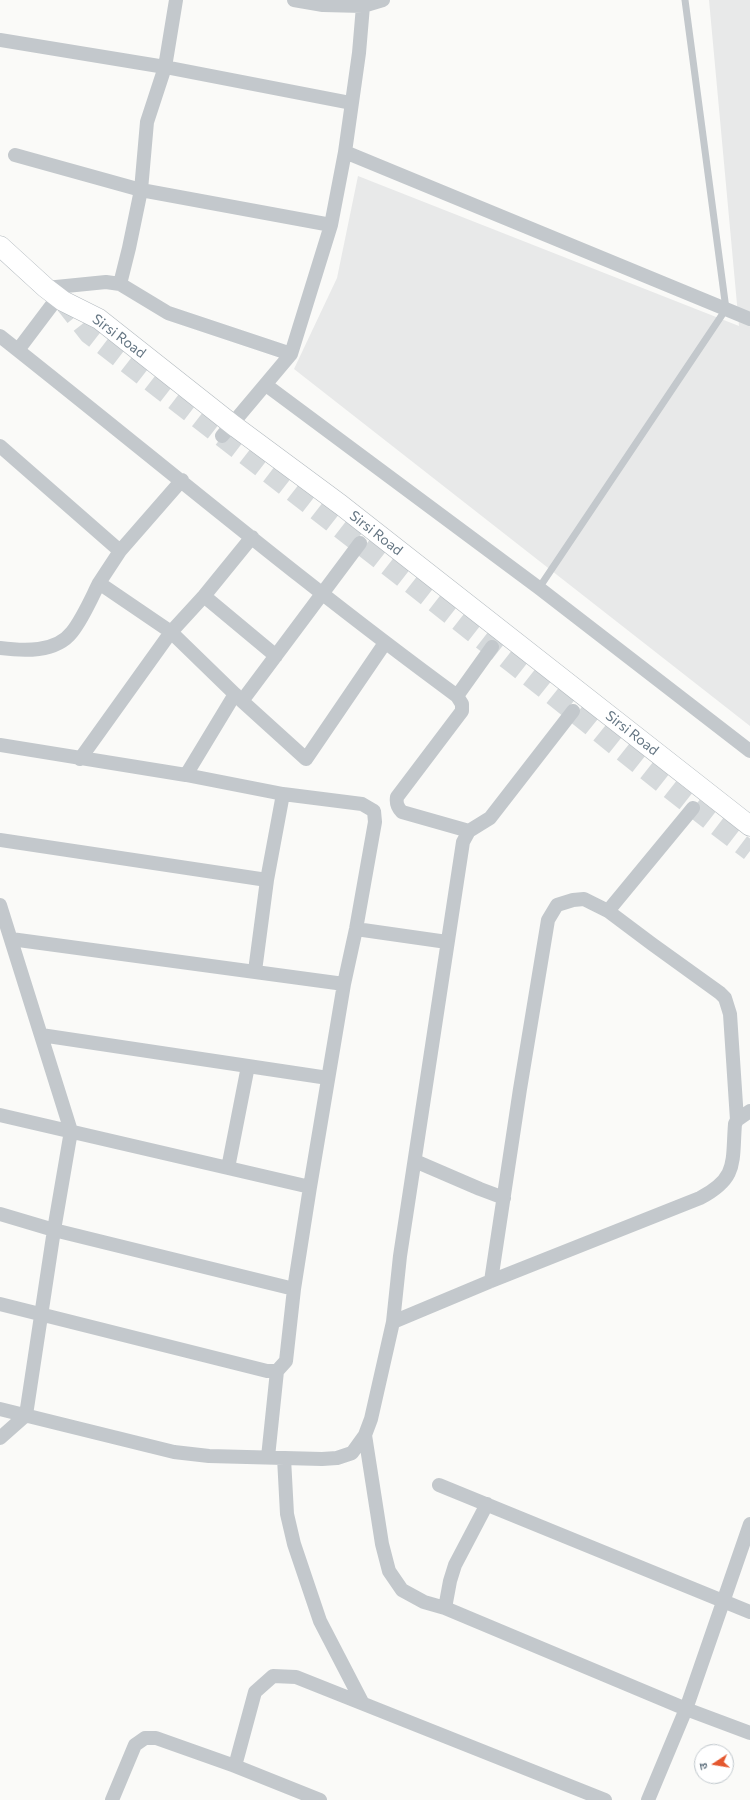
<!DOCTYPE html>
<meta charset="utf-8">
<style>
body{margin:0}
#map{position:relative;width:750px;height:1800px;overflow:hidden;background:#fafaf8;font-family:Commissioner,"Noto Sans Devanagari",sans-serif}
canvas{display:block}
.north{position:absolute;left:694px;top:1744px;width:40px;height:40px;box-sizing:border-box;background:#fff;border:1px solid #c1c8cd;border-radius:50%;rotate:258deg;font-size:11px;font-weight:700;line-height:16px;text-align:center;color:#657683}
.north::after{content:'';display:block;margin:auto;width:14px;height:18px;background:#e4572e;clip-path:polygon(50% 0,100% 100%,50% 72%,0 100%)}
</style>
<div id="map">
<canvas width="750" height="1800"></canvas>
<div class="north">उ</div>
</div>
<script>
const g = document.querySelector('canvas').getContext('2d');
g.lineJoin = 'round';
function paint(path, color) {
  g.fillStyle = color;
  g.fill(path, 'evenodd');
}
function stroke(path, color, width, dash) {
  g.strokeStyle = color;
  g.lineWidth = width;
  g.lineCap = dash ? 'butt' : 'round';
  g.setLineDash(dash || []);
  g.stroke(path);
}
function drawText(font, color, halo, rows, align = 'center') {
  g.font = font + ' Commissioner,sans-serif';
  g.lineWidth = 4;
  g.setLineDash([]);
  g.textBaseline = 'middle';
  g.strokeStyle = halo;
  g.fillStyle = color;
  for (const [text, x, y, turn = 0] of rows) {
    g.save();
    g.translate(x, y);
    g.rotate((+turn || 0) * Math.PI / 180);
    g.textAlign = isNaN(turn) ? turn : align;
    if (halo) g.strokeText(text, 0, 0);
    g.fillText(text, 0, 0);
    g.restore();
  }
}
const built = new Path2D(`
 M709,0h41v726l-456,-357 43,-91 21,-102 381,150z`);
const secondaryTunnel = new Path2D(`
 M63,301l26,33c141,109 282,218 423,329 79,62 157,127 238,188`);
const service = new Path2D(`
 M539,588l187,-279 -41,-309`);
const minor = new Path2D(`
 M294,0l29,5 40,1 20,-6
 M0,40l165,27 186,36
 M345,152l405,167
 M15,155l126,35 190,35
 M120,284l9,-36 12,-58 6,-68 18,-55 11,-67
 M46,288l60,-6 14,2 48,29 123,41
 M0,336c152,120 300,245 457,360l35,-49
 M18,350l40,-53
 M266,385l273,203 211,163
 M222,436l69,-82 40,-129 14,-73 14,-99 4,-47
 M0,446l120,105
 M182,480l-62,71 -21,32 72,49 71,69 64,58 79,-116
 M204,596l72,60
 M0,648c23,3 56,5 72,-16 11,-14 19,-33 27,-49
 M457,696l5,8v7l-65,86c-1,6 0,10 5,15l67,19
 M242,701l118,-158
 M0,745l186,30 97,19 79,10 12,7 1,11 -19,107 -12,55 -34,203 -310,-72
 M80,759l91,-127 33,-36 48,-59
 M186,775l49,-81
 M0,840l267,40
 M0,905l71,226 -17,99 -28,185 -26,23
 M608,911l85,-103
 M356,929l91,13
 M11,939l333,45
 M255,971l12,-91 16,-86
 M41,1035l207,31 -20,102
 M248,1066l80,12
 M415,1161l65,28 24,9
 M0,1214l54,16 240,59
 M491,1281l29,-192 28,-169 9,-15 16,-5 11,-1 24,12 44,33 68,49 5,5 5,16 7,106
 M0,1304l267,67h10l9,-10 8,-72 16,-102
 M393,1322l98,-41 209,-83c38,-20 32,-35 35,-74l2,-4 13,-9
 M0,1409l174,43 35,4 113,3 15,-1 15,-5 13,-18 6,-16 22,-97 7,-66 63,-414 6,-11 21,-13 83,-107
 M365,1435l17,109 7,27 13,19 22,12 21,6 241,101 64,24
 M268,1457l9,-86
 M284,1458l3,56 7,30 26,77 42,81
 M439,1485l311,127
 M445,1608l5,-27 5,-16 32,-61
 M235,1766l20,-74 18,-16 23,1 309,123
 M112,1800l23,-55 10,-7h11l79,28 85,34
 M648,1800l38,-91 64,-185`);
const secondary = new Path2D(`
 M0,246l46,42 17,13 36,18 134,106 108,80 409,321`);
const streetNames = [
 ["Sirsi Road",119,336,37],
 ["Sirsi Road",376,533,38],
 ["Sirsi Road",632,733,38]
];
paint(built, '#e8e9e9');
stroke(secondaryTunnel, '#d5d9db', 20, [20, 10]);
stroke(secondary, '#b3babf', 21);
stroke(service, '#c3c8cc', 7);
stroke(minor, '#c3c8cc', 14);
stroke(secondary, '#fff', 20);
drawText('14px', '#657683', '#fff', streetNames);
</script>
